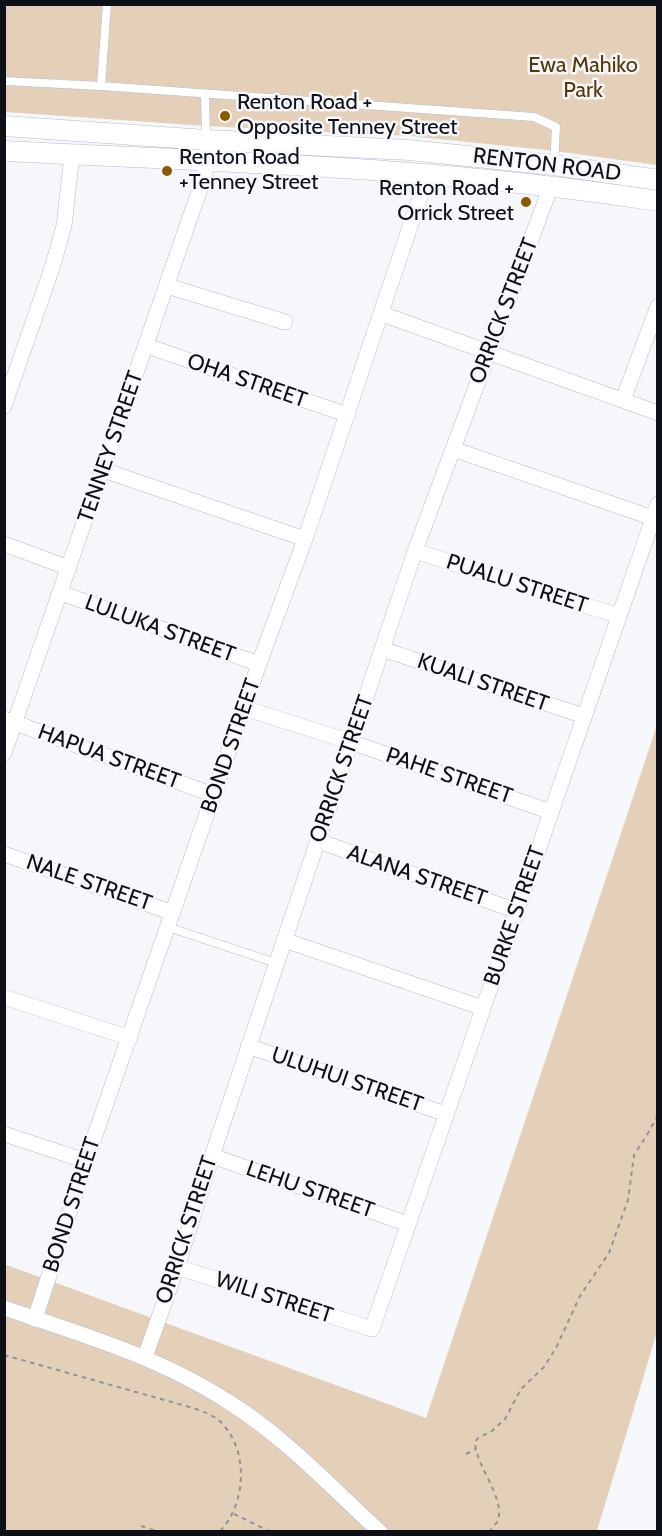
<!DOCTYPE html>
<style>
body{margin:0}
#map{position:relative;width:662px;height:1536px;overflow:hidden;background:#f6f7fb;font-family:Cabin,sans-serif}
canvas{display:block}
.frame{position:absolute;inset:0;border:6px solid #0e1017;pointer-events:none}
</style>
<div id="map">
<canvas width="662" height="1536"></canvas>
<div class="frame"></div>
</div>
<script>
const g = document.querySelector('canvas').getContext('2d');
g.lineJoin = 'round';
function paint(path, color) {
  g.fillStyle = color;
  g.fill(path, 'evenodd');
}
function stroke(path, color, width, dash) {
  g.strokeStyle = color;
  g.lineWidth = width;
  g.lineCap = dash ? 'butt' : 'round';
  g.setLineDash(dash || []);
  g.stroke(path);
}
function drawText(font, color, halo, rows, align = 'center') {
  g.font = font + ' Cabin,sans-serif';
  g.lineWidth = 5;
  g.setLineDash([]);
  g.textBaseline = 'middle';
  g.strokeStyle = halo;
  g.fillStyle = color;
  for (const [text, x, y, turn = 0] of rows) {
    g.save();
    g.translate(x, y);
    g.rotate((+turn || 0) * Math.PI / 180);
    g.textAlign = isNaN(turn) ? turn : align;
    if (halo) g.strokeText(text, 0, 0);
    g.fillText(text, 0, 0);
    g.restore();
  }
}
const green = new Path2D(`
 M4,5h653v160l-102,-14 -145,-15 -204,-10 -201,-14z
 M657,725v607l-60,199h-592l-1,-267 422,154z`);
const path = new Path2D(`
 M4,1355l189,53c12,4 24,8 32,19 24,28 20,80 -6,105
 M466,1454l10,-5
 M234,1514l37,18
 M141,1526l18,6
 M489,1532c4,-5 10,-10 10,-17 2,-22 -23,-50 -24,-73l3,-4 14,-7 13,-12 16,-30 23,-22 12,-19 24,-52 29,-43 19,-53 6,-45 13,-20 11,-20`);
const service = new Path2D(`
 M4,81l97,5 433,31 22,10 -2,38
 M101,86l6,-82
 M205,94l1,46
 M168,927l108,36`);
const minor = new Path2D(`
 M167,286l118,36
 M382,314l276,99
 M147,346l201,69
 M623,400l35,-94
 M4,406l48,-138 12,-42 8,-72
 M453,449l200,69
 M103,470l202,69
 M4,544l65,24
 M415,551l204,65
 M61,593l198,71
 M382,649l202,67
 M244,708l107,34 200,70
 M4,719l210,76
 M4,753l198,-570 6,-22 -1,-10
 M318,841l199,70
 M4,854l169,59
 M284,940l199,68
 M4,997l126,41
 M248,1046l198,68
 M4,1134l82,27
 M212,1156l196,68
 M177,1267l195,62 286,-825
 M4,1308c77,26 155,49 223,93 57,35 104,86 153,131
 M35,1319l51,-158 173,-497 46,-125 123,-366
 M145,1357l32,-90 35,-111 203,-605 136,-365`);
const tertiary = new Path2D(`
 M4,126l202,14 203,10 145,15 104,15
 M4,151c219,11 437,16 654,50`);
const markers = [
 [225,116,6,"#8a5900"],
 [167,171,6,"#8a5900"],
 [526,202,6,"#8a5900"]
];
const parkNames = [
 ["Ewa Mahiko",583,66],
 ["Park",583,91]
];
const poiNames = [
 ["Renton Road +",237,103],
 ["Opposite Tenney Street",237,128],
 ["Renton Road",179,158],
 ["+Tenney Street",179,183],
 ["Renton Road +",514,189,"right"],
 ["Orrick Street",514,214,"right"]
];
const streetNames = [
 ["RENTON ROAD",547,165,7],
 ["ORRICK STREET",504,311,-69],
 ["OHA STREET",247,381,19],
 ["TENNEY STREET",111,447,-71],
 ["PUALU STREET",517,584,18],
 ["LULUKA STREET",160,629,20],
 ["KUALI STREET",483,683,19],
 ["BOND STREET",231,746,-71],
 ["HAPUA STREET",109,757,20],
 ["ORRICK STREET",342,769,-71],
 ["PAHE STREET",449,776,19],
 ["ALANA STREET",417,876,19],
 ["NALE STREET",89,883,19],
 ["BURKE STREET",515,916,-71],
 ["ULUHUI STREET",347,1080,19],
 ["LEHU STREET",310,1190,19],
 ["BOND STREET",72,1205,-72],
 ["ORRICK STREET",187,1230,-72],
 ["WILI STREET",274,1298,18]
];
paint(green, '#e4d0b9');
stroke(service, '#b6bcd2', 9);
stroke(minor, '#b6bcd2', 16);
stroke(tertiary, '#b6bcd2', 21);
stroke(path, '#929399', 2, [4.5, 4.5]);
stroke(service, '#fff', 8);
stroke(minor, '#fff', 15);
stroke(tertiary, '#fff', 20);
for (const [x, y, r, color] of markers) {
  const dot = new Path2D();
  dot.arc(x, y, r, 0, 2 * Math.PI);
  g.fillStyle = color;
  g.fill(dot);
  stroke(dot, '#f6f7fb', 2);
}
drawText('22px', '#563807', '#f6f7fb', parkNames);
drawText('22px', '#0e1017', '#f6f7fb', poiNames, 'left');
drawText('22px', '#0e1017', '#f6f7fb', streetNames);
</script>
